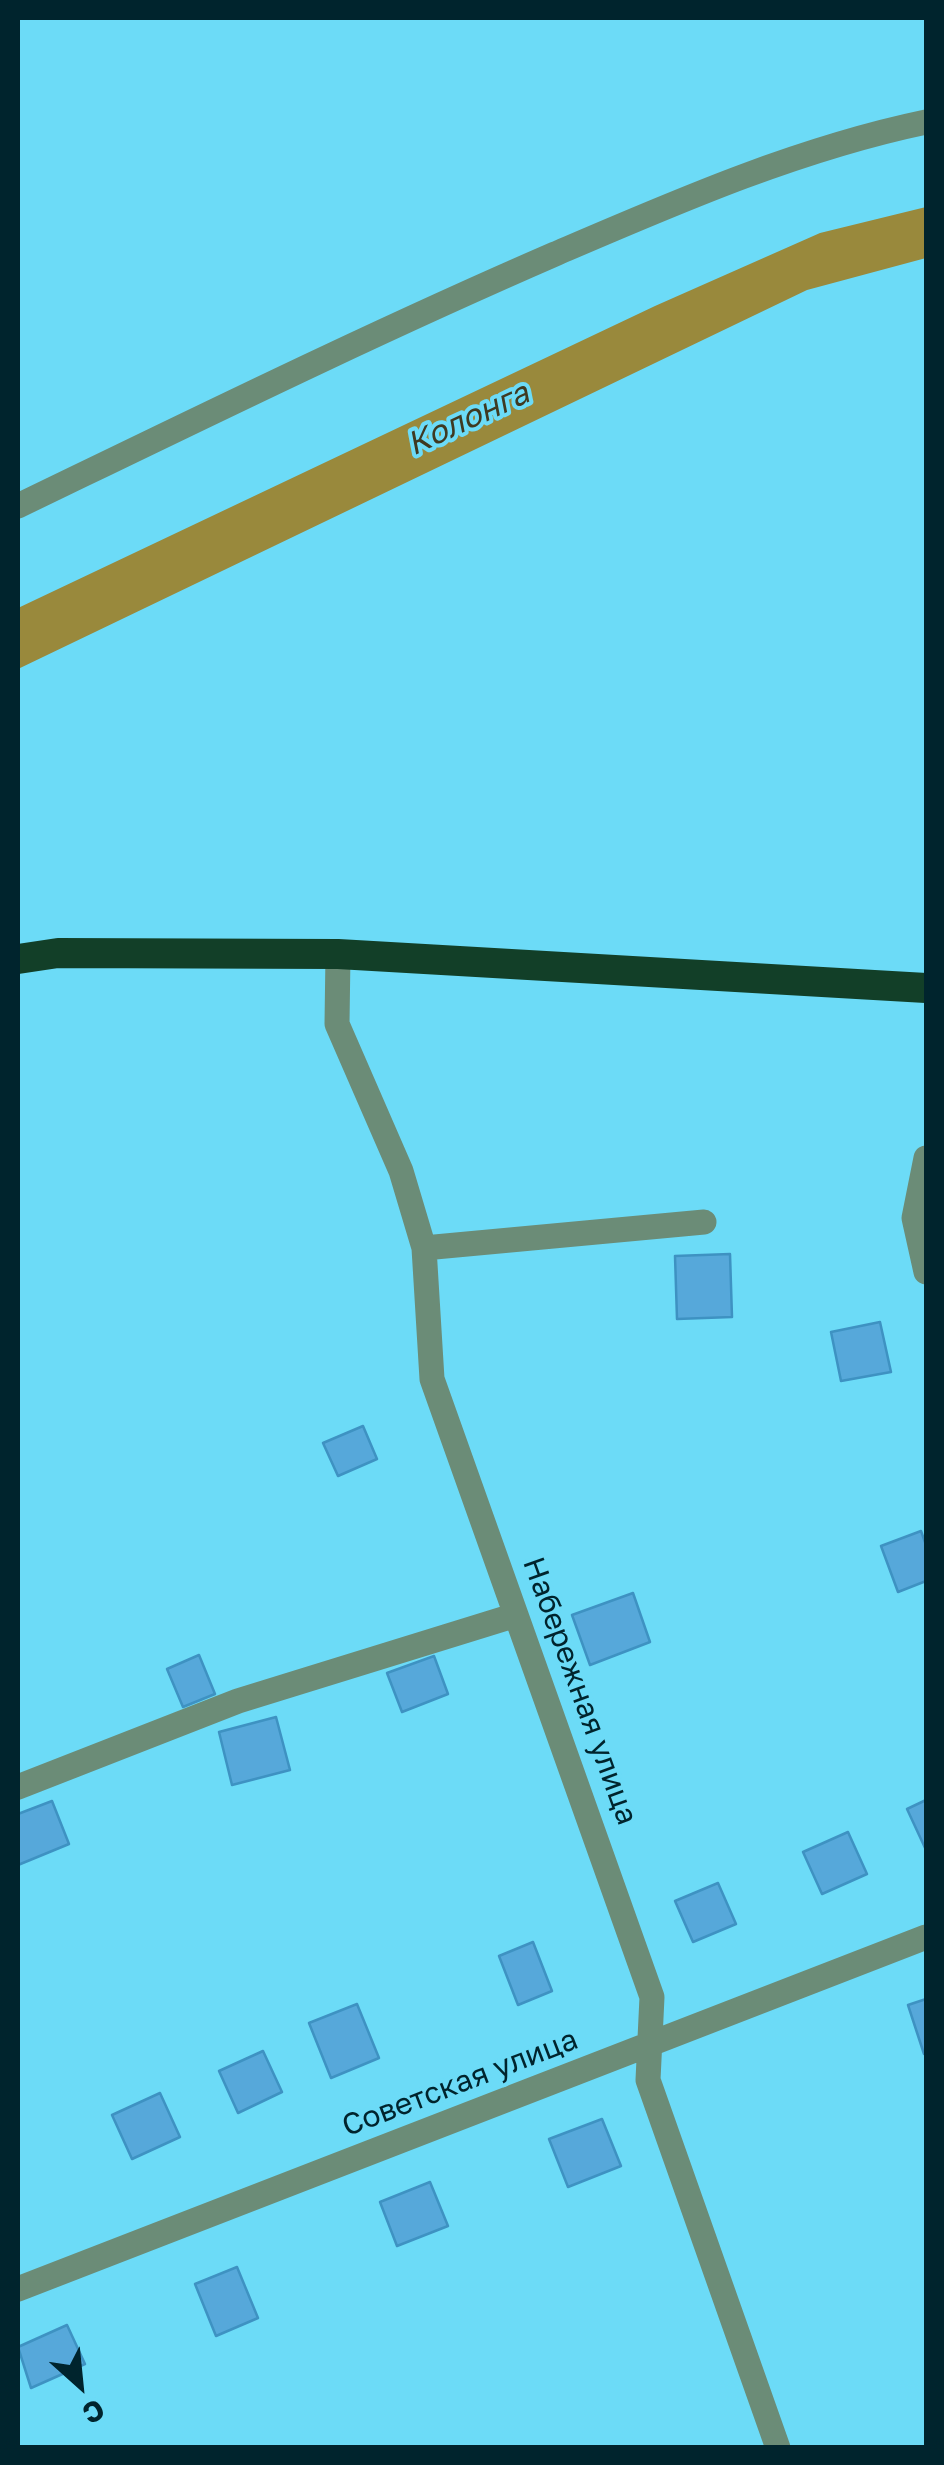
<!DOCTYPE html>
<meta charset="utf-8">
<style>
body{margin:0}
#map{position:relative;width:944px;height:2465px;overflow:hidden;background:#6cdbf7;font-family:"Golos Text",sans-serif}
canvas{display:block}
.frame{position:absolute;inset:0;border:20px solid #00242d;pointer-events:none}
.north{position:absolute;left:30px;top:2335px;width:100px;height:100px;-webkit-text-stroke:8px #6cdbf7;paint-order:stroke;rotate:153deg;font-size:28px;font-weight:700;line-height:40px;text-align:center;color:#00242d}
.north::after{content:'';display:block;margin:auto;width:35px;height:45px;background:#00242d;clip-path:polygon(50% 0,100% 100%,50% 72%,0 100%)}
</style>
<div id="map">
<canvas width="944" height="2465"></canvas>
<div class="frame"></div>
<div class="north">С</div>
</div>
<script>
const g = document.querySelector('canvas').getContext('2d');
g.lineJoin = 'round';
function paint(path, color) {
  g.fillStyle = color;
  g.fill(path, 'evenodd');
}
function stroke(path, color, width, dash) {
  g.strokeStyle = color;
  g.lineWidth = width;
  g.lineCap = dash ? 'butt' : 'round';
  g.setLineDash(dash || []);
  g.stroke(path);
}
function drawText(font, color, halo, rows, align = 'center') {
  g.font = font + ' "Golos Text",sans-serif';
  g.lineWidth = 8;
  g.setLineDash([]);
  g.textBaseline = 'middle';
  g.strokeStyle = halo;
  g.fillStyle = color;
  for (const [text, x, y, turn = 0] of rows) {
    g.save();
    g.translate(x, y);
    g.rotate((+turn || 0) * Math.PI / 180);
    g.textAlign = isNaN(turn) ? turn : align;
    if (halo) g.strokeText(text, 0, 0);
    g.fillText(text, 0, 0);
    g.restore();
  }
}
const water = new Path2D(`
 M926,207v51l-119,32 -789,379v-61l637,-302 165,-73z`);
const building = new Path2D(`
 M730,1254l2,63 -55,2 -2,-63z
 M880,1322l11,50 -50,9 -10,-49z
 M363,1426l14,33 -39,17 -15,-33z
 M921,1531l5,14v36l-28,11 -17,-46z
 M633,1593l17,49 -60,23 -18,-50z
 M199,1655l16,39 -32,13 -16,-38z
 M434,1656l14,38 -46,18 -15,-39z
 M276,1717l14,53 -58,15 -13,-53z
 M926,1800v50l-19,-41z
 M52,1801l17,43 -51,21v-51z
 M848,1832l19,42 -45,20 -19,-42z
 M718,1883l18,41 -43,18 -18,-41z
 M533,1942l19,49 -34,14 -19,-49z
 M926,1999v54l-2,1 -16,-49z
 M357,2004l22,54 -48,20 -22,-55z
 M263,2051l19,41 -44,21 -19,-42z
 M160,2093l20,44 -48,22 -20,-44z
 M602,2119l19,47 -53,21 -19,-48z
 M430,2182l18,44 -51,20 -17,-44z
 M237,2267l21,51 -42,18 -21,-52z
 M67,2325l18,39 -54,24 -13,-41z`);
const minor = new Path2D(`
 M18,506c178,-86 355,-173 537,-252 121,-52 242,-105 371,-132
 M338,954l-1,70 64,147 23,77 8,131 220,618 -4,83 130,368
 M926,1158l-12,60 12,54
 M424,1248l280,-26
 M18,1787l220,-86 278,-86
 M18,2289l908,-352`);
const highway = new Path2D(`
 M18,959l40,-6 280,1 588,34`);
const streetNames = [
 ["Набережная улица",580,1691,70],
 ["Советская улица",460,2083,-21]
];
const waterNames = [
 ["Колонга",468,419,-25]
];
paint(water, '#99893c');
paint(building, '#56a8da');
stroke(building, '#3e92c2', 2.5);
stroke(minor, '#6b8c77', 25);
stroke(highway, '#123f28', 30);
drawText('30px', '#00242d', '#6cdbf7', streetNames);
drawText('italic 32px', '#3f3921', '#6cdbf7', waterNames);
</script>
